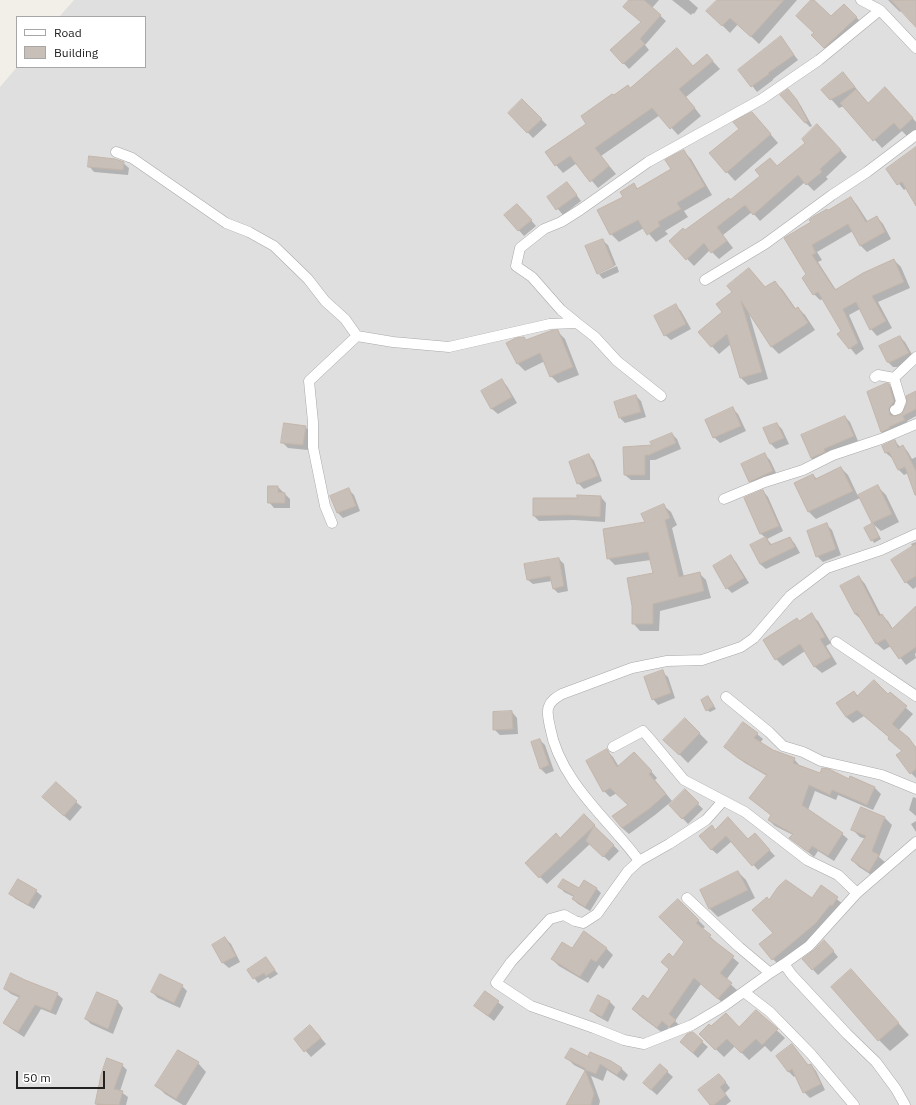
<!DOCTYPE html>
<style>
body{margin:0}
#map{position:relative;width:916px;height:1105px;overflow:hidden;background:#f2efe9;font-family:"IBM Plex Sans",sans-serif}
canvas{display:block}
.legend{position:absolute;left:16px;top:16px;width:130px;height:52px;box-sizing:border-box;background:#fff;border:1px solid #a7a7a7;margin:0;padding:5px 7px;list-style:none;font-size:12px;color:#222}
.legend li{display:flex;align-items:center;gap:8px;height:20px}
.legend b{width:20px;border:1px solid #a7a7a7}
.scale{position:absolute;left:16px;top:1071px;width:89px;height:18px;box-sizing:border-box;border:2px solid #222;border-top:0;padding-left:5px;font-size:12px;line-height:14px;white-space:nowrap;color:#222;-webkit-text-stroke:3px #fff;paint-order:stroke}
</style>
<div id="map">
<canvas width="916" height="1105"></canvas>
<ul class="legend">
<li><b style="height:5px;background:#fff"></b>Road</li>
<li><b style="height:11px;background:#c7bfb8"></b>Building</li>
</ul>
<div class="scale">50 m</div>
</div>
<script>
const g = document.querySelector('canvas').getContext('2d');
g.lineJoin = 'round';
function paint(path, color) {
  g.fillStyle = color;
  g.fill(path, 'evenodd');
}
function stroke(path, color, width, dash) {
  g.strokeStyle = color;
  g.lineWidth = width;
  g.lineCap = dash ? 'butt' : 'round';
  g.setLineDash(dash || []);
  g.stroke(path);
}
const residential = new Path2D(`
 M74,0h842v1105h-916v-1018l17,-20h128v-50h-86z`);
const shadow = new Path2D(`
 M630,0h29l-7,8 14,13 -21,24 4,5 -20,19 -18,-19 31,-28z
 M672,0h17l9,8 -4,6 -1,-1 -2,2z
 M718,0h79l-38,44 -21,-20 -8,9 -15,-15z
 M812,0l19,18 13,-13 19,19 -32,30 -18,-19 2,-2z
 M888,0h28v26l-14,-16 -2,2z
 M781,38l17,22 -25,19v1l-16,12 -17,-22z
 M677,49l16,18 14,-12 13,14 -34,28 15,19 -23,19 -18,-20 -59,41 15,18 -18,14 -21,-25 -14,10 -7,-8 31,-41 27,-27 16,-8z
 M851,82l17,21 25,-7 23,26v8l-8,7 -6,-6 -20,17 -38,-42 -5,2 -16,-18z
 M792,95l9,11 11,20 -2,1 -5,-5z
 M522,100l25,25 -14,13 -24,-25z
 M760,122l18,21 -43,38 -25,-28z
 M824,133l23,24 -21,20 2,2 -14,12 -9,-9 -45,39 -8,-9 -29,23 10,13 -14,11 -9,-9 -16,16 -24,-25 60,-40z
 M916,149v55l-9,-16 -3,2 -17,-21z
 M683,151l8,8 21,36 -28,16 4,6 -23,14 3,3 -12,8 -12,-14 -25,14 -8,-8 23,-49 4,4 34,-20z
 M123,163l6,5 -1,7 -34,-3 -5,-6z
 M572,189l9,12 -18,14 -15,-18z
 M851,198l6,7 11,17 9,-5 6,7 8,15 -24,13 -6,-6 -8,-15 -36,21 5,8 -4,2 18,28 58,-30 7,7 9,21 -32,14 14,26 -15,8 -6,-7 -11,-20 -11,6 15,34 -8,6 -17,-21 4,-3 -20,-32 -3,1 -6,-6 -6,-19 -22,-36z
 M523,211l13,15 -12,10 -18,-20z
 M602,240l6,5 8,20 -17,7v2l18,-8 2,6 -16,7 -5,-6z
 M774,282l8,7 14,20 2,-1 7,7 10,15 -36,24 -7,-7 -23,-34 19,66 -20,6 -7,-7 -10,-34 -12,10 -20,-22 24,-20 -5,-8 48,-16z
 M675,305l6,6 10,18 -20,11 -6,-5z
 M557,331l8,8 14,36 -21,8 -7,-7 -6,-15 -20,10 -7,-7 -10,-20 16,-6 3,3z
 M900,337l5,5 9,16 -17,9h-4l-5,-5z
 M502,381l5,5 10,17 -19,11 -6,-5 -9,-17z
 M889,385l5,5 5,16 -6,8v3l10,-2 13,-23v24l-9,5 2,4 -23,11 -5,-4z
 M636,396l5,5 5,16 -21,6 -5,-5 -5,-16z
 M733,409l5,5 8,17 -26,12 -6,-6z
 M845,417l5,5 8,19 -29,13 -13,9 -5,-5z
 M777,424l5,5 7,15 -13,5 -5,-5 -6,-15z
 M305,427l6,5 -3,18 -20,-2 -6,-6z
 M672,434l5,5 4,10 -26,11h-5v20h-19l-6,-5 28,-29z
 M895,441l5,6 3,-1 5,6 4,7 4,-2v39l-8,-23 -4,2 -5,-5 -6,-12h-1l-6,-5 -3,-7z
 M589,455l5,6 8,20 -18,8 -6,-6z
 M765,455l5,5 8,17 -23,9 -5,-5z
 M841,468l7,7 10,21 20,-9 8,8 13,27 -18,9 -8,-7 8,15 -7,4 -8,-15 8,-4 -14,-26 -44,21 -7,-7 -13,-29 17,-8 4,4z
 M278,487l12,12v9h-16l-5,-6z
 M348,489l6,6 6,16 -17,7 -5,-5 -7,-17z
 M763,491l5,6 15,34 -16,8 5,6 18,-7 5,6 5,9 -34,16 -6,-5 -9,-18 15,-8 -5,-4 -15,-36z
 M601,497l5,6 -1,19 -31,-2 -35,1 -5,-5z
 M663,505l8,7 6,13 -5,3 12,49 15,-4 7,7 5,18 -51,13 -1,20h-19l-7,-8 22,-49 -4,-14 -36,5 -7,-7z
 M826,524l6,6 9,25 -18,7 -6,-6z
 M916,542v45l-3,2 -7,-7 7,-35 -2,-3z
 M731,557l5,5 13,21 -17,10 -5,-5z
 M559,559l5,5 4,27 -10,2 -5,-5 -1,-7 -19,3 -5,-4z
 M859,577l6,7 16,31 7,6 5,8 23,-22v46l-1,1 1,4 -10,7 -15,-19 -7,4 -7,-6 -15,-24 -7,-6z
 M811,615l7,6 13,22 -5,3 11,18 -15,9 -7,-6 -10,-16 -22,15 -7,-7 -12,-18z
 M662,672l6,5 7,21 -17,7 -5,-6z
 M854,692l4,4h30l2,-2 23,20 -15,17 18,16v31l-5,-5 -8,-22 -13,-13 -26,-22 -11,7 -7,-6z
 M708,697l8,12 -6,3 -3,-2z
 M512,712l5,6 1,16 -18,1 -6,-6z
 M685,719l23,23 -20,21 -23,-23z
 M744,723l19,16 -3,4 13,8 21,8 6,7 21,8 29,6 1,-2 24,10 6,6 -8,16 -35,-15 -2,5 -21,-9 -7,19 34,24 6,5 -14,22 -16,-10 -4,6 -23,-19 2,-3 -18,-9 -6,-6 3,-4 -22,-18 17,-22 -22,-13 -20,-16z
 M540,740l5,5 9,26 -8,3 -6,-6z
 M607,751l6,6 6,10 21,-8 17,19 -2,2 17,21 -17,14 -26,19 -7,-6 7,-23 -12,-12 -7,4 -6,-6z
 M685,791l18,18 -15,15 -18,-19z
 M913,797l3,1v18l-7,-6z
 M76,802l6,5 -12,14 -21,-18z
 M861,809l24,9 7,7 -13,32 7,6 -10,15 -17,-11 -7,-7 14,-21 -6,-2 -7,-7z
 M584,815l35,36 -10,10 -19,-17 -43,40 -21,-21 34,-24z
 M916,821v11l-5,-8z
 M715,831l33,9h12l15,16 -17,14 -26,-29 -15,13 -6,-5z
 M738,872l8,8 9,18 -37,19 -8,-8 -9,-18z
 M560,887l19,3 18,-1 4,4 -11,18 -12,-7 -5,-5 1,-2 -10,-5z
 M822,887l22,18 -22,24 -43,36 -6,-6 1,-26 38,-34z
 M36,891l6,5 -8,13 -18,-10 -6,-5z
 M678,900l27,27 -3,2 14,13v1l23,20 -13,17 12,11 -13,14 -24,-21 -26,37 6,6 -4,6 -8,-6 -5,7 -24,-18 -7,-7 15,-8 22,-31 3,-12 13,-16z
 M225,938l6,6 9,18 -11,6 -6,-5 -10,-18z
 M829,946l9,11 -20,18 -15,-16z
 M606,948l7,7 -10,14 -4,-4 -11,18 -29,-17 -7,-7 20,-9z
 M266,959l12,15 -8,5 -2,-2 -10,6 -10,-13z
 M851,970l58,65 -19,16 -11,-11z
 M182,986l5,5 -7,17 -22,-10 -6,-6z
 M5,989l52,5 6,5 -7,16 -15,-6 -17,28 -14,-9 -6,-5 16,-25 -9,-4z
 M485,992l19,15 -10,14 -19,-15z
 M97,994l21,8 5,6 -10,26 -22,-10 -5,-5z
 M599,996l11,6 5,5 -7,15 -11,-6 -6,-5z
 M756,1011l29,27 -14,14 -6,-6 -16,14 -14,-14 -11,11 -24,-23 11,-6h29z
 M316,1032l10,12 -15,13 -16,-18z
 M692,1033l16,14 -10,11 -12,-11z
 M792,1046l17,20 2,-1 5,6 9,19 -15,8 -6,-6 -8,-17 -2,2 -5,-5 -11,-15z
 M567,1058l26,2 28,8 7,7 -4,6 -17,-11 -4,11 -12,-5 9,25 -1,4h-32l19,-34 -12,-6z
 M198,1063l8,9 -20,33h-3l-18,-11 -8,-8z
 M122,1065l5,5 -7,21 8,6 -2,8h-29l-1,-1z
 M660,1065l13,12 -16,18 -8,-7z
 M724,1080l6,8 -5,5 6,8 -5,4h-15l-11,-15z`);
const building = new Path2D(`
 M629,0h15l17,15 -21,24 5,5 -22,20 -13,-14 31,-28 -18,-15z
 M717,0h67l-33,37 -21,-19 -8,8 -16,-15z
 M811,0h3l17,16 13,-12 13,13 -33,31 -13,-13 3,-2 -18,-17z
 M891,0h25v27z
 M781,36l13,19 -26,18 1,1 -18,13 -13,-17z
 M677,48l16,18 14,-12 6,7 -34,28 16,19 -25,21 -18,-21 -57,40 14,18 -19,16 -20,-26 -15,10 -10,-14 41,-28 -5,-8 31,-22 2,1 14,-10 2,3z
 M843,72l12,15 -25,13 -9,-10z
 M885,87l28,31 -13,12 -6,-7 -21,18 -33,-38 16,-14 12,14z
 M788,89l9,11 11,21 -3,2 -25,-28z
 M522,99l20,20 -15,14 -19,-20z
 M752,112l19,22 -45,39 -17,-20 30,-24 -6,-7z
 M817,124l24,26 -21,19 2,3 -16,13 -8,-10 -45,40 -8,-10 -28,22 10,14 -16,12 -7,-10 -18,17 -17,-19 14,-13 2,2 44,-32 1,2 30,-24 -5,-6 15,-12 7,8 28,-23 -3,-4z
 M916,147v59l-14,-24 -5,3 -11,-16z
 M684,150l21,36 -28,17 4,6 -23,13 2,4 -13,9 -9,-15 -28,15 -13,-25 26,-13 -3,-5 14,-9 3,6 34,-20 -6,-9z
 M89,156l26,3 9,3 -1,8 -35,-3z
 M567,182l10,13 -21,15 -9,-13z
 M851,197l15,25 11,-6 8,16 -25,14 -12,-22 -36,21 4,8 -4,2 23,35 28,-17 31,-14 10,23 -32,14 14,25 -16,9 -14,-28 -13,7 15,34 -9,6 -12,-15 4,-3 -23,-39 -5,3 -11,-17 4,-4 -22,-36 27,-16 -2,-2 4,-3 14,-8 1,1z
 M517,204l15,16 -14,11 -14,-16z
 M603,239l11,27 -17,8 -12,-28z
 M749,268l16,19 10,-6 20,28 3,-2 10,16 -37,24 -30,-46 21,71 -22,6 -13,-44 -16,13 -13,-15 24,-20 -6,-8 16,-12 -5,-6z
 M676,304l10,20 -22,12 -10,-20z
 M558,330l15,37 -23,10 -10,-24 -23,11 -11,-21 10,-5 8,-1 2,3 24,-9z
 M900,336l9,17 -18,9h-4l-8,-16z
 M502,379l10,18 -21,12 -10,-18z
 M887,383l2,1 5,17 -5,7 1,7 4,1 8,-2 5,-11 -1,-7 10,-5v18l-13,7 2,4 -16,7 1,1 -9,4 -14,-40z
 M636,395l5,17 -22,6 -5,-16z
 M733,407l8,19 -28,12 -8,-18z
 M845,416l9,20 -30,13 1,3 -14,6 -10,-23z
 M284,423l22,3 -3,19 -22,-2z
 M777,423l7,15 -14,6 -7,-16z
 M672,433l4,10 -27,12h-4v20h-21l-1,-28 29,-2 -2,-3z
 M895,440l3,8 5,-3 13,26v24h-1l-10,-28 -7,3 -9,-18 -4,1 -3,-7z
 M765,453l8,18 -24,11 -8,-18z
 M589,454l9,22 -21,8 -8,-22z
 M841,467l12,24 -45,21 -14,-29 19,-9 2,5z
 M878,485l14,29 -20,9 -14,-28z
 M268,486h10v6l7,1v10h-17z
 M349,488l7,18 -19,7 -7,-17z
 M763,490l16,36 -19,8 -16,-36z
 M577,495l24,1 -1,21 -32,-2 -35,1v-18h44z
 M664,504l6,14 -5,2 14,57 21,-5 4,19 -51,13v20h-21v-18l-5,-28 26,-5 -5,-21 -41,7 -4,-30 42,-7 -4,-8z
 M827,523l9,26 -20,8 -9,-26z
 M873,523l6,14 -8,4 -7,-13z
 M766,537l4,8 20,-8 5,10 -35,17 -10,-19z
 M916,544v32l-11,7 -14,-23z
 M731,555l13,23 -18,11 -13,-23z
 M559,558l5,28 -11,3 -3,-13 -23,4 -3,-16z
 M859,576l20,40 3,-2 10,15 24,-23v41l-17,12 -14,-20 -9,5 -19,-31 -2,1 -15,-28z
 M812,613l13,24 -5,2 11,18 -17,10 -14,-23 -25,16 -12,-20 34,-22 2,3z
 M663,670l8,23 -19,7 -8,-23z
 M874,680l14,14 2,-2 17,14 -15,18 17,14 7,10v21l-6,5 -14,-19 6,-4 -14,-12 1,-2 -32,-27 -11,7 -10,-14 18,-12 3,5z
 M708,696l6,10 -8,5 -5,-11z
 M512,711l1,18 -20,1v-18z
 M685,718l15,15 -21,22 -16,-15z
 M743,722l15,11 -4,5 19,12 22,8 -2,5 27,10 2,-5 7,1 20,10 1,-3 25,11 -8,18 -35,-15 -2,5 -21,-10 -7,20 41,28 -15,23 -16,-10 -4,6 -19,-14 4,-4 -25,-14 3,-5 -22,-17 18,-23 -29,-17 -14,-11z
 M540,739l9,26 -9,4 -9,-27z
 M607,749l10,18 17,-15 18,19 -3,3 17,20 -17,15 -27,19 -10,-12 16,-11 -18,-17 -7,4 -17,-31z
 M56,782l21,19 -13,15 -22,-19z
 M685,789l14,14 -17,16 -13,-14z
 M861,807l24,10 -13,34 7,4 -10,17 -18,-12 15,-24 -15,-6z
 M584,814l11,11 -56,53 -14,-15 31,-30 4,5z
 M728,817l20,22 7,-6 15,17 -18,16 -26,-30 -15,14 -12,-14 13,-11 3,5z
 M594,826l20,19 -11,12 -17,-16z
 M738,871l10,19 -39,19 -9,-19z
 M18,879l19,11 -9,15 -19,-11z
 M563,879l16,9 5,-8 13,8 -12,19 -13,-8 2,-3 -16,-9z
 M786,880l26,18 9,-13 17,12 -6,9 -2,-1 -14,18 -44,37 -13,-16 14,-11 -21,-23 15,-13 2,3 9,-13z
 M678,899l21,21 -3,3 15,12 -2,2 25,19 -14,17 12,10 -14,16 -24,-21 -25,36 7,6 -7,7 -7,-6 -5,7 -25,-19 11,-14 5,4 21,-30 -8,-7 8,-9 4,4 11,-15 -25,-25z
 M584,931l23,17 -11,14 -5,-3 -11,18 -29,-18 11,-17 10,6z
 M225,937l11,19 -14,7 -10,-18z
 M824,940l10,11 -22,19 -10,-11 12,-9z
 M266,957l9,13 -9,6 -2,-3 -11,6 -6,-9z
 M851,969l48,54 -21,18 -47,-54z
 M11,973l14,7 33,13 -7,18 -16,-6 -17,27 -15,-9 17,-27 -16,-7z
 M160,974l23,11 -9,18 -23,-11z
 M485,991l14,10 -11,15 -14,-10z
 M97,992l21,9 -10,28 -23,-10z
 M598,995l12,6 -8,16 -12,-6z
 M756,1010l22,19 -16,16 -6,-6 -15,14 -14,-14 -12,11 -16,-16 10,-10 2,2 15,-13 13,14z
 M310,1025l11,13 -17,14 -10,-13z
 M693,1032l10,9 -10,12 -13,-11 7,-8z
 M792,1044l16,21 3,-1 10,20 -18,9 -11,-24 -4,3 -12,-16z
 M571,1048l20,10 -3,-2 2,-4 21,9 11,7 -5,7 -17,-11 -4,10 -11,-4 9,23 -3,12h-25l20,-36 -21,-11z
 M178,1050l21,12 -23,37 -21,-13z
 M107,1058l16,6 -9,25 9,2 -4,14 -24,-1 6,-29z
 M660,1064l8,7 -17,19 -8,-7z
 M719,1074l7,8 -6,5 6,8 -12,10h-4l-12,-15z`);
const minor = new Path2D(`
 M861,0l19,10 36,38
 M116,152l16,6 94,65 23,9 25,14 34,33 17,22 20,18 12,17
 M705,280l60,-36 67,-49 35,-23 49,-37
 M577,323l-16,-13 -29,-33 -16,-11 4,-18 24,-19 17,-7 19,-12 68,-48 114,-63 57,-39 61,-50
 M875,377l3,-2 16,3 22,-21
 M894,378l7,23 -3,8 -3,1
 M724,499l41,-17 38,-12 30,-15 48,-16 35,-15
 M332,523l-7,-17 -12,-59v-25l-4,-41 48,-45 36,6 56,5 101,-23 27,-1 18,14 22,24 44,35
 M836,642l80,54
 M726,697l43,35 14,14 20,6 18,9 61,14 34,14
 M613,747l30,-16 7,8 34,41 61,32 62,48 31,15 19,18
 M723,801l-17,19 -37,24 -30,17 -11,10 -31,43 -14,9 -8,-2 -11,-6 -14,4 -39,43 -15,21 35,23 63,22 30,12 20,4 48,-19 32,-19 46,-33 14,-9 25,-18 48,-53 59,-51
 M639,861c-8,-12 -18,-22 -27,-33 -26,-29 -55,-61 -62,-101 -1,-5 -4,-16 -1,-21 2,-6 8,-9 13,-12l70,-26 35,-7 35,-1 39,-13 13,-9 36,-42 37,-28 54,-18 35,-16
 M687,898l52,49 31,26
 M784,964l8,11 55,59 29,28 20,27 9,16
 M744,992l26,20 41,42 43,51`);
paint(residential, '#e0dfdf');
paint(shadow, '#0003');
paint(building, '#c7bfb8');
stroke(building, '#c4b6ab', 1);
stroke(minor, '#a9a9a9', 11);
stroke(minor, '#fff', 10);
</script>
